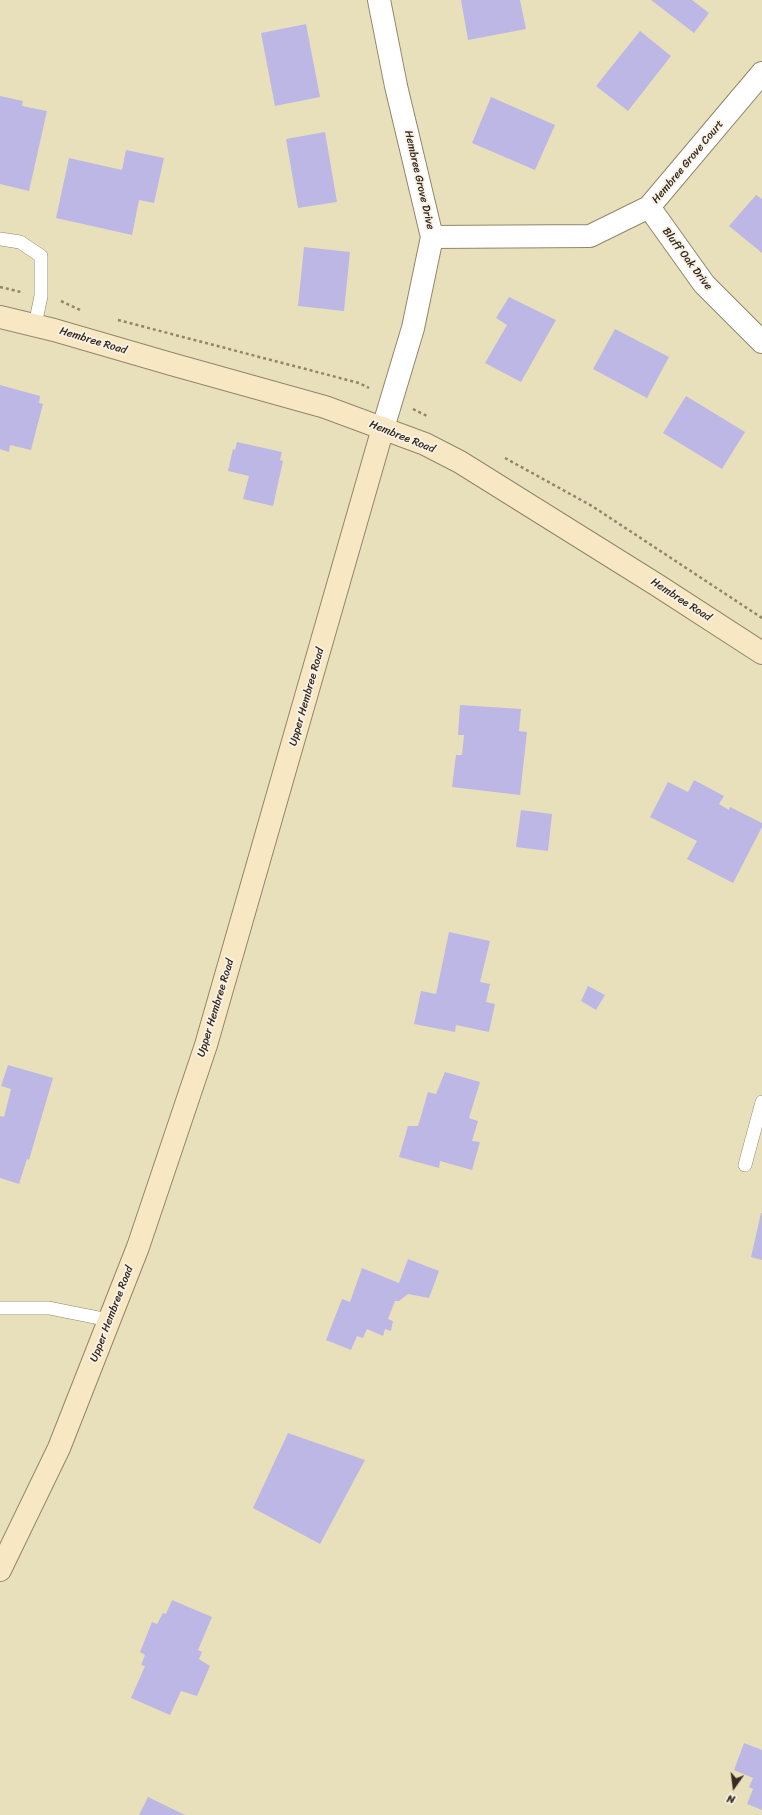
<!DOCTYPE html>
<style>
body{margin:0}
#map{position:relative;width:762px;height:1815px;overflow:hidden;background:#e8e0bb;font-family:Sriracha,sans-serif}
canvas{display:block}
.north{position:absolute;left:714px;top:1767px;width:40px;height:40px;-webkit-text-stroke:3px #f7f3e8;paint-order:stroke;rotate:194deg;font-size:11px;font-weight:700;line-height:16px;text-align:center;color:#3b2a1e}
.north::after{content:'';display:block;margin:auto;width:14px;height:18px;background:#3b2a1e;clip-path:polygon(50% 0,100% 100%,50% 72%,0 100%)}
</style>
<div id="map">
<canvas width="762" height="1815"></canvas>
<div class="north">N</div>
</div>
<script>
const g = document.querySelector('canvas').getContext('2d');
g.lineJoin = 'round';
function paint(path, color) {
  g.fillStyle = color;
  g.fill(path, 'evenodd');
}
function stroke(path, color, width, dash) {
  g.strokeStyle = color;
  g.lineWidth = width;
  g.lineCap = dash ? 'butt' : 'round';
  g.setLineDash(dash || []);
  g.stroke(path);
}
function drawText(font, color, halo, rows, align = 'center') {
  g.font = font + ' Sriracha,sans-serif';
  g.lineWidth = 3.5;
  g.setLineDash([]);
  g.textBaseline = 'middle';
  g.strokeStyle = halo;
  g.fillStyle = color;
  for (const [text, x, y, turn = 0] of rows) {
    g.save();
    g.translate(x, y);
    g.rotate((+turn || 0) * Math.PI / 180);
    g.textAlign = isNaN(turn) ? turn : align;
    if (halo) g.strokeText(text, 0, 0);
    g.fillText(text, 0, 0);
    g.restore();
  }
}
const building = new Path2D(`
 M461,0h59l6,29 -58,11z
 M651,0h41l17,13 -15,20z
 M306,24l14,73 -45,9 -14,-73z
 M640,31l31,25 -43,55 -32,-25z
 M0,96l23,5 -1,5 25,5 -18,80 -29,-7z
 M491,97l64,28 -20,45 -63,-27z
 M325,132l12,70 -39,6 -12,-69z
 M126,150l38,8 -10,45 -15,-3 -7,35 -76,-17 13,-60 53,12z
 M756,195l6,4v54l-33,-27z
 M304,247l46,5 -6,59 -46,-5z
 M509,297l47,23 -35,62 -36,-19 22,-38 -11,-7z
 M615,329l54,28 -22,41 -54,-29z
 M0,385l40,11 -1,7 4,1 -12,46 -21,-5 -1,7 -9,-3z
 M686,396l59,36 -23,37 -59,-36z
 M237,442l45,10 -2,8 3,1 -10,45 -30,-7 6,-23 -21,-5 5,-22 2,1z
 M460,705l61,4 -2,22 8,1 -7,63 -68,-8 4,-32h6l2,-20h-6z
 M694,780l30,16 -5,8 10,6 1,-3 32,16v4l-29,56 -46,-24 10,-18 -47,-24 18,-35 20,10z
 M521,810l31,4 -4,37 -32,-4z
 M449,932l41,9 -10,41 10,2 -4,18 9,2 -6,28 -33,-7 -1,7 -41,-8 7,-33 15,3z
 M588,986l17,9 -9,15 -15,-9z
 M8,1065l45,13 -24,82 -2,-1 -8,25 -19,-6v-62l4,1 7,-28 -10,-3z
 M445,1072l35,10 -11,36 9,3 -6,20 8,1 -8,28 -32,-9 -1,7 -40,-11 9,-31h10l10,-34 8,2z
 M761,1213h1v47l-11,-3z
 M408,1259l31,12 -10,27 -21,-4 -9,7h-4l-7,18 5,2 -2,10 -6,-2 -2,7 -16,-7 -4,9 -6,-2 -6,14 -25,-10 16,-41 8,3 12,-34 37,15z
 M288,1433l77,27 -45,84 -67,-36z
 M172,1600l40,17 -14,33 4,2 -3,7 11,7 -13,30 -16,-5 -11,24 -39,-17 14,-32 -4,-1 4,-10 -5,-3 12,-30 5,2 6,-11 3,1z
 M744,1743l18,7v60l-15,-6 6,-15 -4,-2 4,-9 -19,-8z
 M148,1797l37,18h-46z`);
const path = new Path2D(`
 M0,287l21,5
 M61,301l19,9
 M118,320l241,63 10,5
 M413,409l14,7
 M505,458l87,48 170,112`);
const lane = new Path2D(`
 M0,239l20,3 21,14v40l-6,29
 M745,1165l17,-63
 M0,1308h49l60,12`);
const street = new Path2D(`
 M379,0l17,86 36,151 -19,91 -30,100
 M649,207l55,77 58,58
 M432,237l158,-1 59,-29 113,-134`);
const secondary = new Path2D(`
 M0,317l54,13 117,34 154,43 100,37 35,18 197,123 105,68
 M0,1570l59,-122 79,-201 68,-202 177,-617`);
const streetNames = [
 ["Hembree Grove Court",688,162,-50],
 ["Hembree Grove Drive",419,180,77],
 ["Bluff Oak Drive",687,259,53],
 ["Hembree Road",93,341,17],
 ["Hembree Road",402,437,22],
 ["Hembree Road",681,600,33],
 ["Upper Hembree Road",307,697,-74],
 ["Upper Hembree Road",216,1008,-73],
 ["Upper Hembree Road",112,1314,-69]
];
paint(building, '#bdb7e6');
stroke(lane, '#92856c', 14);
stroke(street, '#92856c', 24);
stroke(secondary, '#92856c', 24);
stroke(path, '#92856c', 2.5, [3, 3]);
stroke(lane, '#fff', 13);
stroke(street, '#fff', 22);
stroke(secondary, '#f7e8c3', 22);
drawText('11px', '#3b2a1e', '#f7f3e8', streetNames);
</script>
